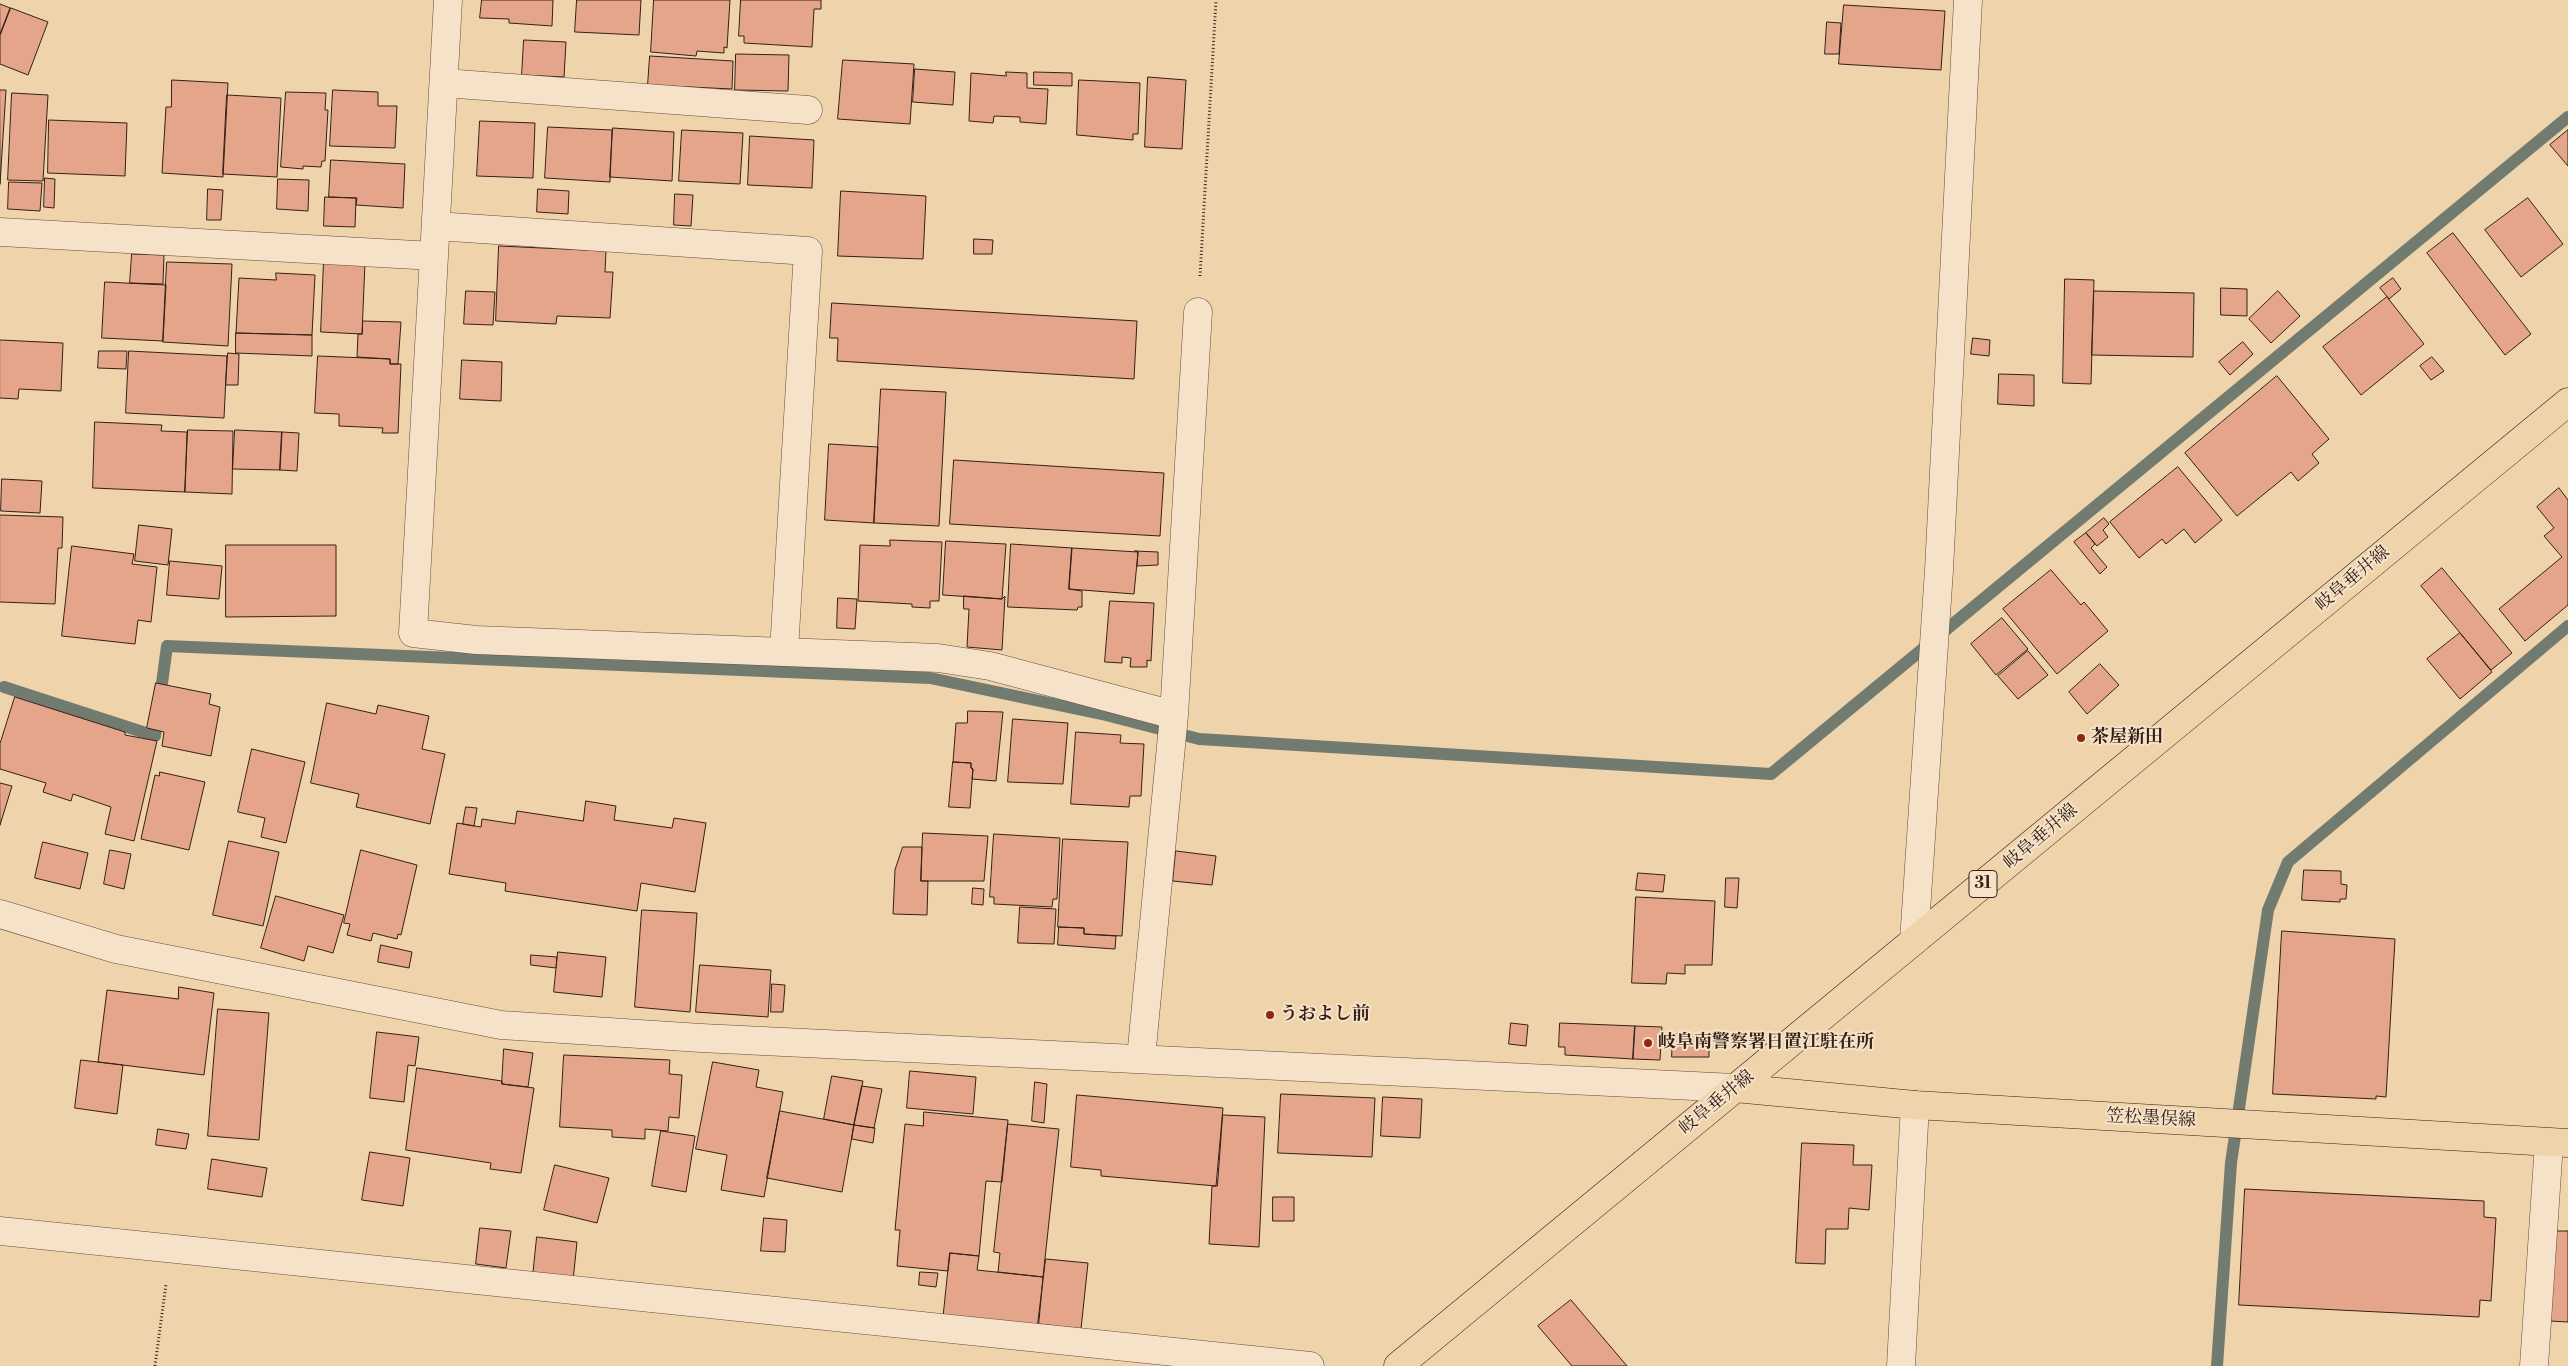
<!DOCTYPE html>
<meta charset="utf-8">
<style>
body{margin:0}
canvas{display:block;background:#efd3aa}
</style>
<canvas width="2568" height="1366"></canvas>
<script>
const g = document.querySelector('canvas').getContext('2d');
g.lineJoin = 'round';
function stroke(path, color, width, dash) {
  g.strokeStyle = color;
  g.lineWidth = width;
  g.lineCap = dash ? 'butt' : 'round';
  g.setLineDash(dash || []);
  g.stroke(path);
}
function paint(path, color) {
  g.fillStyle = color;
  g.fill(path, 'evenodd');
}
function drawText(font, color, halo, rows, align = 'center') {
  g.font = font + ' "Libre Bodoni","Noto Serif JP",serif';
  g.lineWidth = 4;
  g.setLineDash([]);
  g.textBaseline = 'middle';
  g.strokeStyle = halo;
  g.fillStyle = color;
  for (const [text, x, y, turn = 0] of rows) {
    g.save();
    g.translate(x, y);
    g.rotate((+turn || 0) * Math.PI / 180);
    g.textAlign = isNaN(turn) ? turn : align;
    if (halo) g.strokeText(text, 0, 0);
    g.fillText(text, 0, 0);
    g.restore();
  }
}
const stream = new Path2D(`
 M4,687l151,49 12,-90 763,32 176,37 93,24 572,35 797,-657
 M2217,1366l14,-203 37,-253 20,-48 280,-236`);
const building = new Path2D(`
 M482,0h71l-1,26 -43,-3v-4l-29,-1z
 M577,0h64l-2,35 -64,-3z
 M654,0h76l-3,48 -3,-1v6l-27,-2 -1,5 -45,-4z
 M741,0h80v9h-7l-2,38 -68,-4v-7h-5z
 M0,4l10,4 -10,26z
 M1844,5l101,6 -4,59 -102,-6z
 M11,8l37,14 -20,53 -28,-11v-28z
 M1827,22l14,1 -2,31h-14z
 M524,40l42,2 -2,35 -42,-2z
 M736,54l53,1 -1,36 -53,-1z
 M650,56l83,5 -1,28 -84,-4z
 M843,60l71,4 -4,60 -72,-5z
 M915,69l40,3 -2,33 -40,-3z
 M1006,72l21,1v15l21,1 -2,35 -26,-2v-5l-26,-1 -1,7 -24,-2 2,-48 35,3z
 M1034,72l38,1v13l-38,-1z
 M1148,77l38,3 -4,69 -37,-2z
 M172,80l56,3 -5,94 -61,-4 4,-66h5z
 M1079,80l61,3 -2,51h-5v6l-56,-5z
 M0,90h6l-6,94z
 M333,90l45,2v14h19l-2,42 -65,-2z
 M286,92l40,1 -1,17h3l-3,51h-3l-1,6 -18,-1v3l-22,-2z
 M12,93l36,2 -5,86 -35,-1z
 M227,95l54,3 -4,79 -54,-3z
 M49,120l78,3 -2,53 -77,-3z
 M480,121l55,2 -2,55 -56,-2z
 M548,127l64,3 -2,52 -65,-4z
 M613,128l61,4 -2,49 -62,-4z
 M682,130l61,3 -3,51 -61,-3z
 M2568,130v36l-18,-21z
 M750,136l64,4 -2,48 -64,-3z
 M331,160l74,4 -2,44 -47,-3 1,-7 -28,-1z
 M45,178l10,1 -1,29 -10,-1z
 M278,179l31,1 -1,31 -31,-2z
 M9,182l33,1 -2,28 -32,-2z
 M208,189l15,1 -2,30h-14z
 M538,189l31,2 -1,23 -31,-2z
 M841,191l85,5 -3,63 -85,-3z
 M675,194l18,1 -2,31 -17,-1z
 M325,197l31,1 -1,29 -31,-1z
 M2528,198l35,46 -42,33 -36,-47z
 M2453,233l78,101 -26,21 -78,-102z
 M974,239l19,1 -1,14h-18z
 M499,246l107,5 -1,21h8l-3,46 -53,-2 -1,8 -60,-3z
 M132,254l32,1 -1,29 -33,-1z
 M324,260l41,2 -3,72 -41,-2z
 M167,262l65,2 -4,82 -65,-4z
 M276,273l39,2 -3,60 -76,-2 3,-55 37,2z
 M2393,278l8,11 -12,10 -9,-11z
 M2065,279l29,1 -3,104 -28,-1z
 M105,282l61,3 -3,56 -61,-3z
 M2221,288l26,1v27l-26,-1z
 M466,291l29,1 -2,33 -29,-1z
 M2094,291l100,2 -1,64 -101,-2z
 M2278,291l22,25 -29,27 -22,-24z
 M2387,297l37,47 -63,51 -38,-48z
 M832,303l305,18 -3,58 -297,-18 1,-23h-8z
 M363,321l38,1 -3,42h-8v-5l-33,-2 1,-23h4z
 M236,333l76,2v21l-76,-3z
 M1973,338l17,2 -1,16 -18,-2z
 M0,340l63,3 -2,48 -42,-2 -1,10 -18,-1z
 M2243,342l10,12 -23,21 -11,-13z
 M99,351h28l-1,18 -28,-1z
 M129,351l98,5 -3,62 -98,-5z
 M228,353l11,1 -1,31h-12z
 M318,356l72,3v5h11l-3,69h-16l1,-5 -44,-2v-12l-24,-1z
 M2432,357l12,14 -13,9 -11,-14z
 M462,360l40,2 -1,39 -41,-2z
 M1999,374l35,1v31l-36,-2z
 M2277,376l52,63 -17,15 7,9 -21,18 -7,-9 -54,44 -52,-63z
 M881,389l65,3 -7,134 -65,-3z
 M95,422l67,3 -1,6 26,1 -2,60 -92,-4z
 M188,430l45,1 -1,63 -47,-2z
 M235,430l47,2 -2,38 -47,-1z
 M282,432l17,1 -2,38 -17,-1z
 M829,444l49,3 -4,76 -49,-3z
 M954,460l210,13 -4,63 -210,-12z
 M2178,467l44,53 -27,23 -11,-14 -18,15 -4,-5 -23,19 -29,-36z
 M2,479l40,2 -2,32 -39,-2z
 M2559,488l9,12v105l-43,36 -26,-32 63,-52 -18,-21 10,-8 -17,-21z
 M0,515l63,2 -1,31h-4l-3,56 -55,-2z
 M2104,518l5,6 -6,6 5,7 -11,9 -11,-13z
 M139,525l33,4 -4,36 -33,-4z
 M2086,533l9,11 -4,4 16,19 -7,7 -26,-32z
 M890,540l52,2 -3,59h-9v7l-18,-1v-3l-54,-3 2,-56 30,1z
 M946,541l60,3 -4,55 -59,-4z
 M1011,544l61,4 -3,41 13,2v16h-4l-1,3 -69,-3z
 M226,545h110v71l-110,1z
 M72,546l62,8 -2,10 25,3 -6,55 -13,-2 -3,24 -73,-8z
 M1072,548l66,4 -4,42 -65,-5z
 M1135,551l23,1v13l-21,1 1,-14z
 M170,561l52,5 -3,33 -52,-4z
 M2442,568l70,85 -21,17 -70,-84z
 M2051,570l30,35 3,-3 24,29 -51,43 -54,-65z
 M964,596l38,3 3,-3 -3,54 -35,-3 2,-38h-5z
 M838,598l19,1 -2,30 -18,-1z
 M1110,601l44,2 -3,58 -4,-1v7h-17l1,-9 -9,-1v6l-17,-1z
 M2002,618l26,31 -32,26 -25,-31z
 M2460,633l32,39 -32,27 -33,-40z
 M2028,651l20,24 -30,24 -20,-23z
 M2100,664l19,21 -32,29 -18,-22z
 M156,683l55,11 -2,10 11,3 -9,49 -49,-10 2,-14 -17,-4z
 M15,697l110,35v3l32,6 -23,100 -29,-7 6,-27 -38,-13 -2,7 -28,-9 3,-9 -46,-14v-25z
 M327,703l49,11 2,-9 51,11 -7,33 23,5 -15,70 -74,-17 3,-13 -48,-11z
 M968,711l35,1 -7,69 -24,-2 1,-10 -2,-1v-5l-18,-1 3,-39h11z
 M1013,719l55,4 -5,61 -55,-2z
 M1076,732l45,3 -1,8 24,1 -3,52h-11l-1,11 -58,-3z
 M252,749l53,13 -19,81 -25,-6 4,-19 -27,-6z
 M953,762l18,1v5l2,1 -3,39 -21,-1z
 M160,772l45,10 -16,68 -48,-11 14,-64 4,1z
 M0,783l12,3 -12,39z
 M586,801l30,5 -2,14 58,8 2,-10 32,5 -11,69 -54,-9 -4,28 -132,-20 1,-8 -57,-9 8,-51 24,4 1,-8 33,5 2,-13 66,10z
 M466,807l11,1 -3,18 -11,-2z
 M923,833l65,3 -4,45h-63z
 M994,834l66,4 -3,61h-4l-1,8 -58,-3v-7h-4z
 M1063,839l65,3 -6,94 -38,-2v-6l-26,-1z
 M229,841l50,11 -16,74 -50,-11z
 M43,842l45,11 -8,36 -45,-11z
 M903,847h19l-1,34h7l-1,34 -34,-1 2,-44z
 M110,850l21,4 -7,35 -20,-5z
 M361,850l56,15 -16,70 -3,-1 -1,5 -24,-6 -2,8 -24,-6 3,-11 -6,-1z
 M1176,851l40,5 -4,29 -39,-4z
 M2304,870l37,1v13l6,1 -1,14h-6v3l-38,-2z
 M1638,873l27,2 -2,17 -27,-2z
 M1726,878h13l-2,30 -12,-1z
 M973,888l11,1 -1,16 -11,-1z
 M276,896l68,19 -11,38 -25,-7 -4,15 -43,-13z
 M1636,897l79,4 -3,64h-27v9l-18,-1 -1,11 -34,-1z
 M1020,907l36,2 -2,35 -36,-1z
 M642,910l55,3 -7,99 -55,-5z
 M1059,927l25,1v6l32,2 -1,13 -57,-4z
 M2282,931l113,8 -9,158 -10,-1v3l-103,-5z
 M381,945l31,7 -3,16 -31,-6z
 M558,952l48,5 -4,40 -48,-5z
 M531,955l26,2 -1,11 -25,-3z
 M700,965l71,5 -3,47 -72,-5z
 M772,984l13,1 -2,27h-12z
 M179,987l35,6 -10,82 -106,-13 9,-72 71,9z
 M218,1009l51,4 -10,127 -51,-4z
 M1511,1023l17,2 -2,21 -17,-2z
 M1560,1023l75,3 -2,33 -68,-4v-8h-6z
 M1635,1026l27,1 -2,33 -27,-1z
 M377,1032l42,5 -4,29 -7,-1 -4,37 -34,-4z
 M1673,1034h36v23h-37z
 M504,1049l29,4 -5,34 -26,-3z
 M564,1055l106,5 -1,14 13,1 -3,43 -10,-1 -1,14 -23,-2v10l-33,-2v-7l-52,-3z
 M81,1060l42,5 -6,49 -42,-6z
 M713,1062l46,8 -3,17 27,5 -19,105 -43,-7 6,-35 -31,-6z
 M417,1068l85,13v3l32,4 -13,85 -31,-4 1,-6 -85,-13z
 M910,1071l66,6 -3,37 -66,-6z
 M832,1076l31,5 -9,44 -30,-6z
 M1035,1082l12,2 -3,39 -12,-2z
 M862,1086l20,3 -8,39 -20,-3z
 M1281,1094l94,4 -3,59 -94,-4z
 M1077,1095l146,13 -7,78 -115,-10v-6l-30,-3z
 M1383,1097l39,2 -2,39 -39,-2z
 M780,1111l74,14 -12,67 -75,-14z
 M924,1112l84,8 -6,62 -16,-1 -7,75 -29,-3 -2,18 -51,-5 3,-36h-5l10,-106 18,2z
 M1223,1115l42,2 -6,130 -50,-3 3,-58h5z
 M1008,1124l51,5 -16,148 -45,-5 2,-19 -6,-1z
 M854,1125l21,3 -2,15 -21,-4z
 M158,1129l31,5 -3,15 -30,-4z
 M661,1131l34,5 -9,56 -34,-6z
 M1802,1143l52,2 -1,20h19l-3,45 -20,-2 -1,21h-22l-1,35 -29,-1z
 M370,1152l40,6 -7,48 -41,-6z
 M212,1159l55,9 -5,29 -54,-8z
 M555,1165l54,13 -12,45 -53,-13z
 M2245,1189l239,12v16l12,1 -5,83 -11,-1 -1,17 -240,-12z
 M1273,1197h21v24h-21z
 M764,1218l23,2 -2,32 -24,-1z
 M480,1228l31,3 -5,37 -30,-4z
 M2556,1231h12v91l-18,-1z
 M537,1237l40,5 -4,39 -40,-5z
 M950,1253l29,3 -2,14 66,7 -5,54 -95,-10z
 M1046,1259l42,4 -7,66 -43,-5z
 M920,1272l18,1 -2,14 -17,-2z
 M1571,1300l56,66h-55l-34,-40z`);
const path = new Path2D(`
 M1200,276l16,-276
 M155,1366l11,-82`);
const minor = new Path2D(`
 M444,83l364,27
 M436,226l372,25 -24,400
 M0,232l434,24 14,-256
 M434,256l-21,377 63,7 462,18 52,8 184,49
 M0,914l116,35 385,76 200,13 1034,50
 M1914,941l25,-371 29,-570
 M1141,1058l33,-343 24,-403
 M0,1231l1310,135
 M1901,1366l14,-261
 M2534,1366l15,-223`);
const major = new Path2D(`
 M1735,1088l180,17 653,38
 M1398,1366l1170,-964`);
const markers = [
 [2081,738,5,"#8f2418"],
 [1270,1015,5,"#8f2418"],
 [1648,1043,5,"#8f2418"]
];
const shields = [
 [1983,884,28]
];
const shieldNames = [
 ["31",1983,884]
];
const streetNames = [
 ["岐阜垂井線",2353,579,-40],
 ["岐阜垂井線",2041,837,-40],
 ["岐阜垂井線",1717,1103,-39],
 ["笠松墨俣線",2151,1119,3]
];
const poiNames = [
 ["茶屋新田",2091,738],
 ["うおよし前",1280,1015],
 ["岐阜南警察署日置江駐在所",1658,1043]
];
stroke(stream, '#727b70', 12);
paint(building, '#e4a58a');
stroke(building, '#352017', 1);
stroke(minor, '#644d3c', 29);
stroke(major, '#352017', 29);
stroke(path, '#352017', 3, [1, 2.5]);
stroke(minor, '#f5e2c8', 28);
stroke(major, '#efd3aa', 28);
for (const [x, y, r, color] of markers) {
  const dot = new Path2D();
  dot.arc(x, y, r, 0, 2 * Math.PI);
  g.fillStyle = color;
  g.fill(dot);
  stroke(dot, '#f5e2c8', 2);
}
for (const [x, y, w] of shields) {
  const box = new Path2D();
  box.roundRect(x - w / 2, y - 13.5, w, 27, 4);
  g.fillStyle = '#f5e2c8';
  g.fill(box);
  stroke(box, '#352017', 1);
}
drawText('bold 16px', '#352017', null, shieldNames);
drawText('18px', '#352017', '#f5e2c8', streetNames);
drawText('bold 18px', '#352017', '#f5e2c8', poiNames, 'left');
</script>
